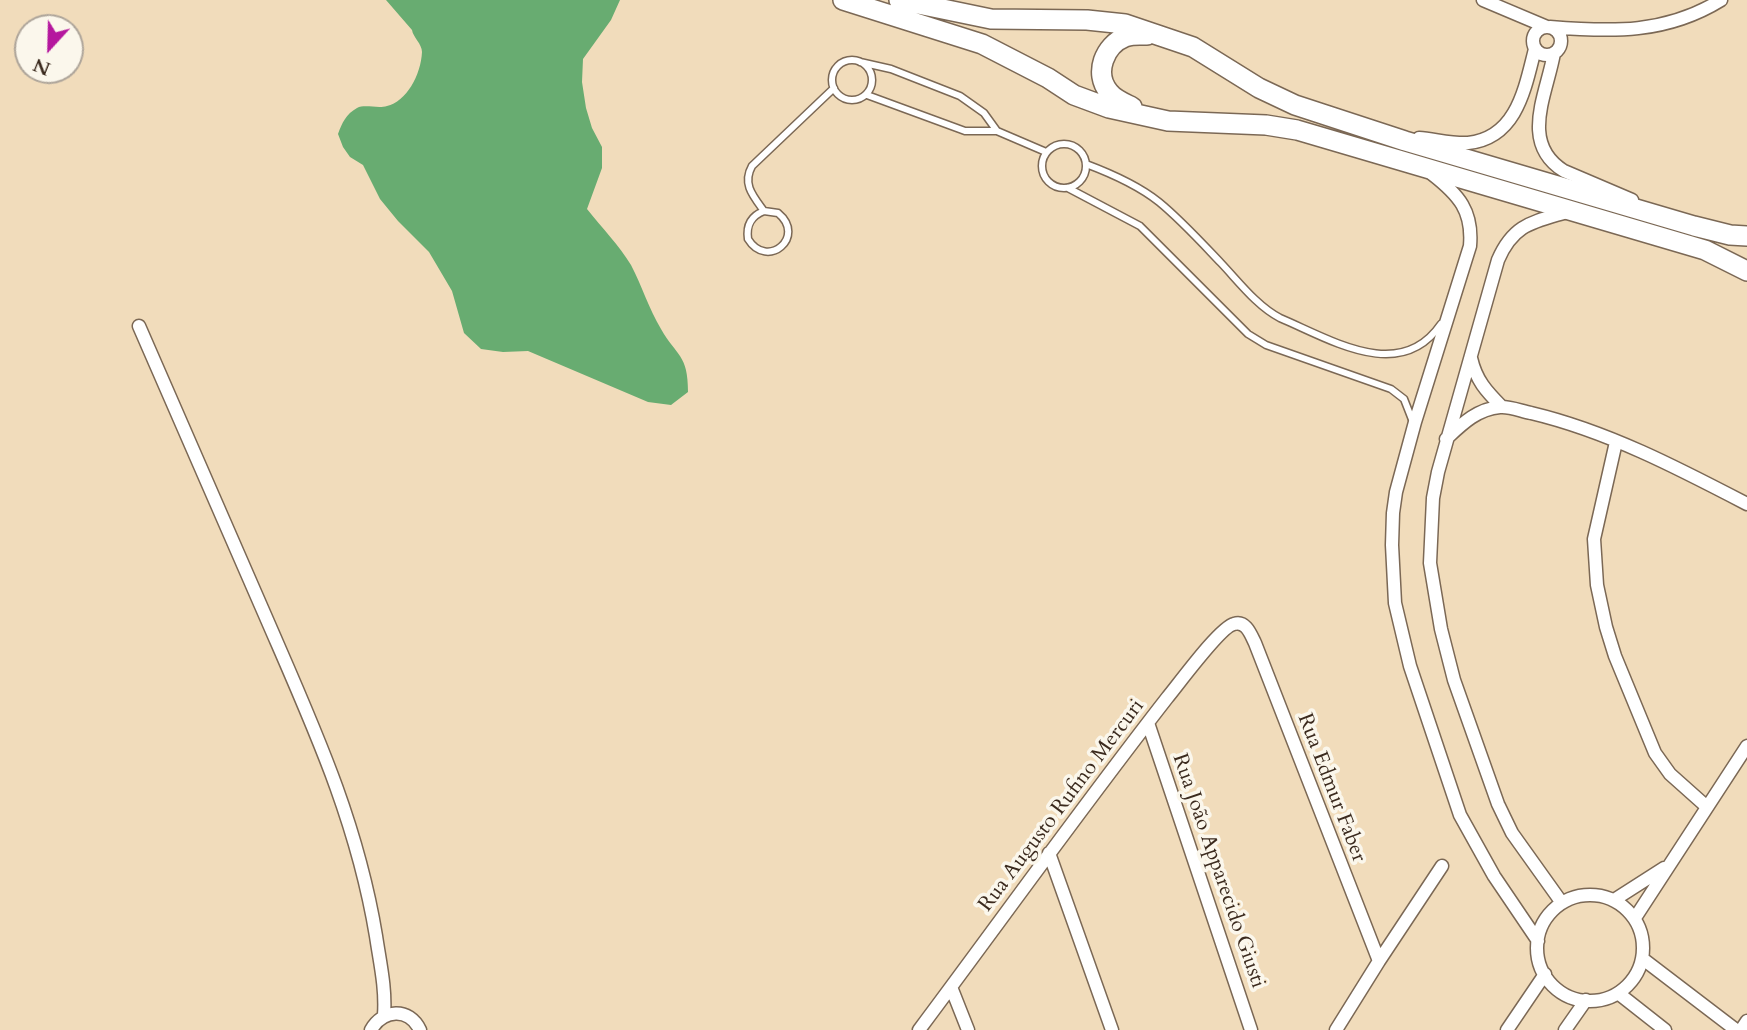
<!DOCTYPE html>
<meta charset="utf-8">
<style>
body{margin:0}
#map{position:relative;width:1747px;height:1030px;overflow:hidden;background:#f1dcbb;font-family:Cardo,serif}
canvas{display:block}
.north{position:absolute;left:14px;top:14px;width:70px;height:70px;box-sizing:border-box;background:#fbf7ec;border:2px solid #aea59a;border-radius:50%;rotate:202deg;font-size:19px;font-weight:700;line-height:28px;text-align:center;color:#3b2a1e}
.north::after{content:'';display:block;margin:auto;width:24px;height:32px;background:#b5179e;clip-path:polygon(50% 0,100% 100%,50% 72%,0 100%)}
</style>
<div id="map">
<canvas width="1747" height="1030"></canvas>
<div class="north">N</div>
</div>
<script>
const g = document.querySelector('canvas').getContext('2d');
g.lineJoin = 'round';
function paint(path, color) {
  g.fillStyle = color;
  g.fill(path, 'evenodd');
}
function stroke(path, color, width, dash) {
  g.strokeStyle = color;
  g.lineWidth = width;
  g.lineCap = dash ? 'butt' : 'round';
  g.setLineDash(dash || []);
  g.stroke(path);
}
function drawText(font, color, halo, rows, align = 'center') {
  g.font = font + ' Cardo,serif';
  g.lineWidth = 7;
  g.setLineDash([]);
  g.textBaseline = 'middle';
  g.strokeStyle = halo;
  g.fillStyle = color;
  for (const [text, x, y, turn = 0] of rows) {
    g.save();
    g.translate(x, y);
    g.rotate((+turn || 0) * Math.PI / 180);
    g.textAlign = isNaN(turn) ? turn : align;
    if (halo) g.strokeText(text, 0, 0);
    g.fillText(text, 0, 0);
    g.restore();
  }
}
const forest = new Path2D(`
 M386,0h234l-9,20 -28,39 -1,23 4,26 6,20 10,19v21l-15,41c15,19 32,36 44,56 11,21 18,44 30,64 16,28 27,25 27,63l-17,13 -23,-3 -120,-51 -25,1 -22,-3 -17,-16 -12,-42 -23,-39 -31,-31 -18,-22 -17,-34 -13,-8 -7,-10 -5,-13c4,-11 8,-20 19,-26 8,-4 21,1 30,-2 19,-4 34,-31 35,-54 0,-8 -9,-15 -10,-22z`);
const lane = new Path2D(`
 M832 80a20 20 0 1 1 40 0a20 20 0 1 1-40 0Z
 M860,62l31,7 69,27 24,17 13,18 49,21
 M867,95l98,36h32
 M1042 166a22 22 0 1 1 44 0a22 22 0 1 1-44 0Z
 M1086,164c24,9 53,22 73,38 22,18 42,40 62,61 18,19 36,43 59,55 50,21 120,66 161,6
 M1068,188l72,38 108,108 18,11 125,44 13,10 9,23
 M764,211c-13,5 -18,14 -16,28 19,31 59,-2 30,-26l-14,-2c-11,-15 -22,-27 -12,-45l82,-78`);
const street = new Path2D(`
 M1483,0l64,27
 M1533 41a14 14 0 1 1 28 0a14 14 0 1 1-28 0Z
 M1550,27c62,5 116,7 171,-27
 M1554,53c-7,41 -35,90 10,118l68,29
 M1419,138c15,1 33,6 49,5 49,-5 57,-55 67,-94
 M1432,174c27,21 41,37 38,72l-55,176 -19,70 -3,21 -1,32 3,58 15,63 50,149 34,61 44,65
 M139,326c43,98 86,197 129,296 46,106 89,199 108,314 4,27 10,52 8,79
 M1471,358c5,22 15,33 31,49
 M1446,439c16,-15 31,-30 54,-32 9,-1 21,4 31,6 76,18 147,55 216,91
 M1616,442l-22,97 3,46 9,42 9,29 40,97 15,21 37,33
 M1148,723l103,307
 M1049,853l63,177
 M1537 948a53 53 0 1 1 106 0a53 53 0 1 1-106 0Z
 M1614,900l50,-32
 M1562,903l-50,-70 -14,-29 -44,-124 -13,-51 -11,-66 3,-65 5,-26 60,-212c16,-37 36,-38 72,-49
 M1635,918l112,-172
 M1643,959l93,71
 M951,987l17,43
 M1618,993l47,37
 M371,1030c12,-21 38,-23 49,0
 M919,1030c83,-111 163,-223 248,-332 11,-13 53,-71 67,-74 12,-4 17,11 21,19l124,318
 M1336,1030l43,-69 63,-95
 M1507,1030l38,-56
 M1565,1030l21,-30
 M1741,1030l6,-9`);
const primary = new Path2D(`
 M843,0l139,44 66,34 26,17 35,13 59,13 98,4 31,5 408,120 42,21
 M899,0l92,19 96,1 38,4 68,23 66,41 36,17 110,36 289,85 36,9 17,1
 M1132,107c-8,-4 -18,-8 -23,-15 -16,-19 -4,-47 16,-55 8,-3 15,-2 22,-2`);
const streetNames = [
 ["Rua Edmur Faber",1331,788,69],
 ["Rua Augusto Rufino Mercuri",1062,806,-53],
 ["Rua João Apparecido Giusti",1218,871,71]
];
paint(forest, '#68ac71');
stroke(lane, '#7b6855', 9);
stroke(street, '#7b6855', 15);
stroke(primary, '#7b6855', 22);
stroke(lane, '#fff', 6);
stroke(street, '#fff', 12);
stroke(primary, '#fff', 19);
drawText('21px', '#3b2a1e', '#fbf7ec', streetNames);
</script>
